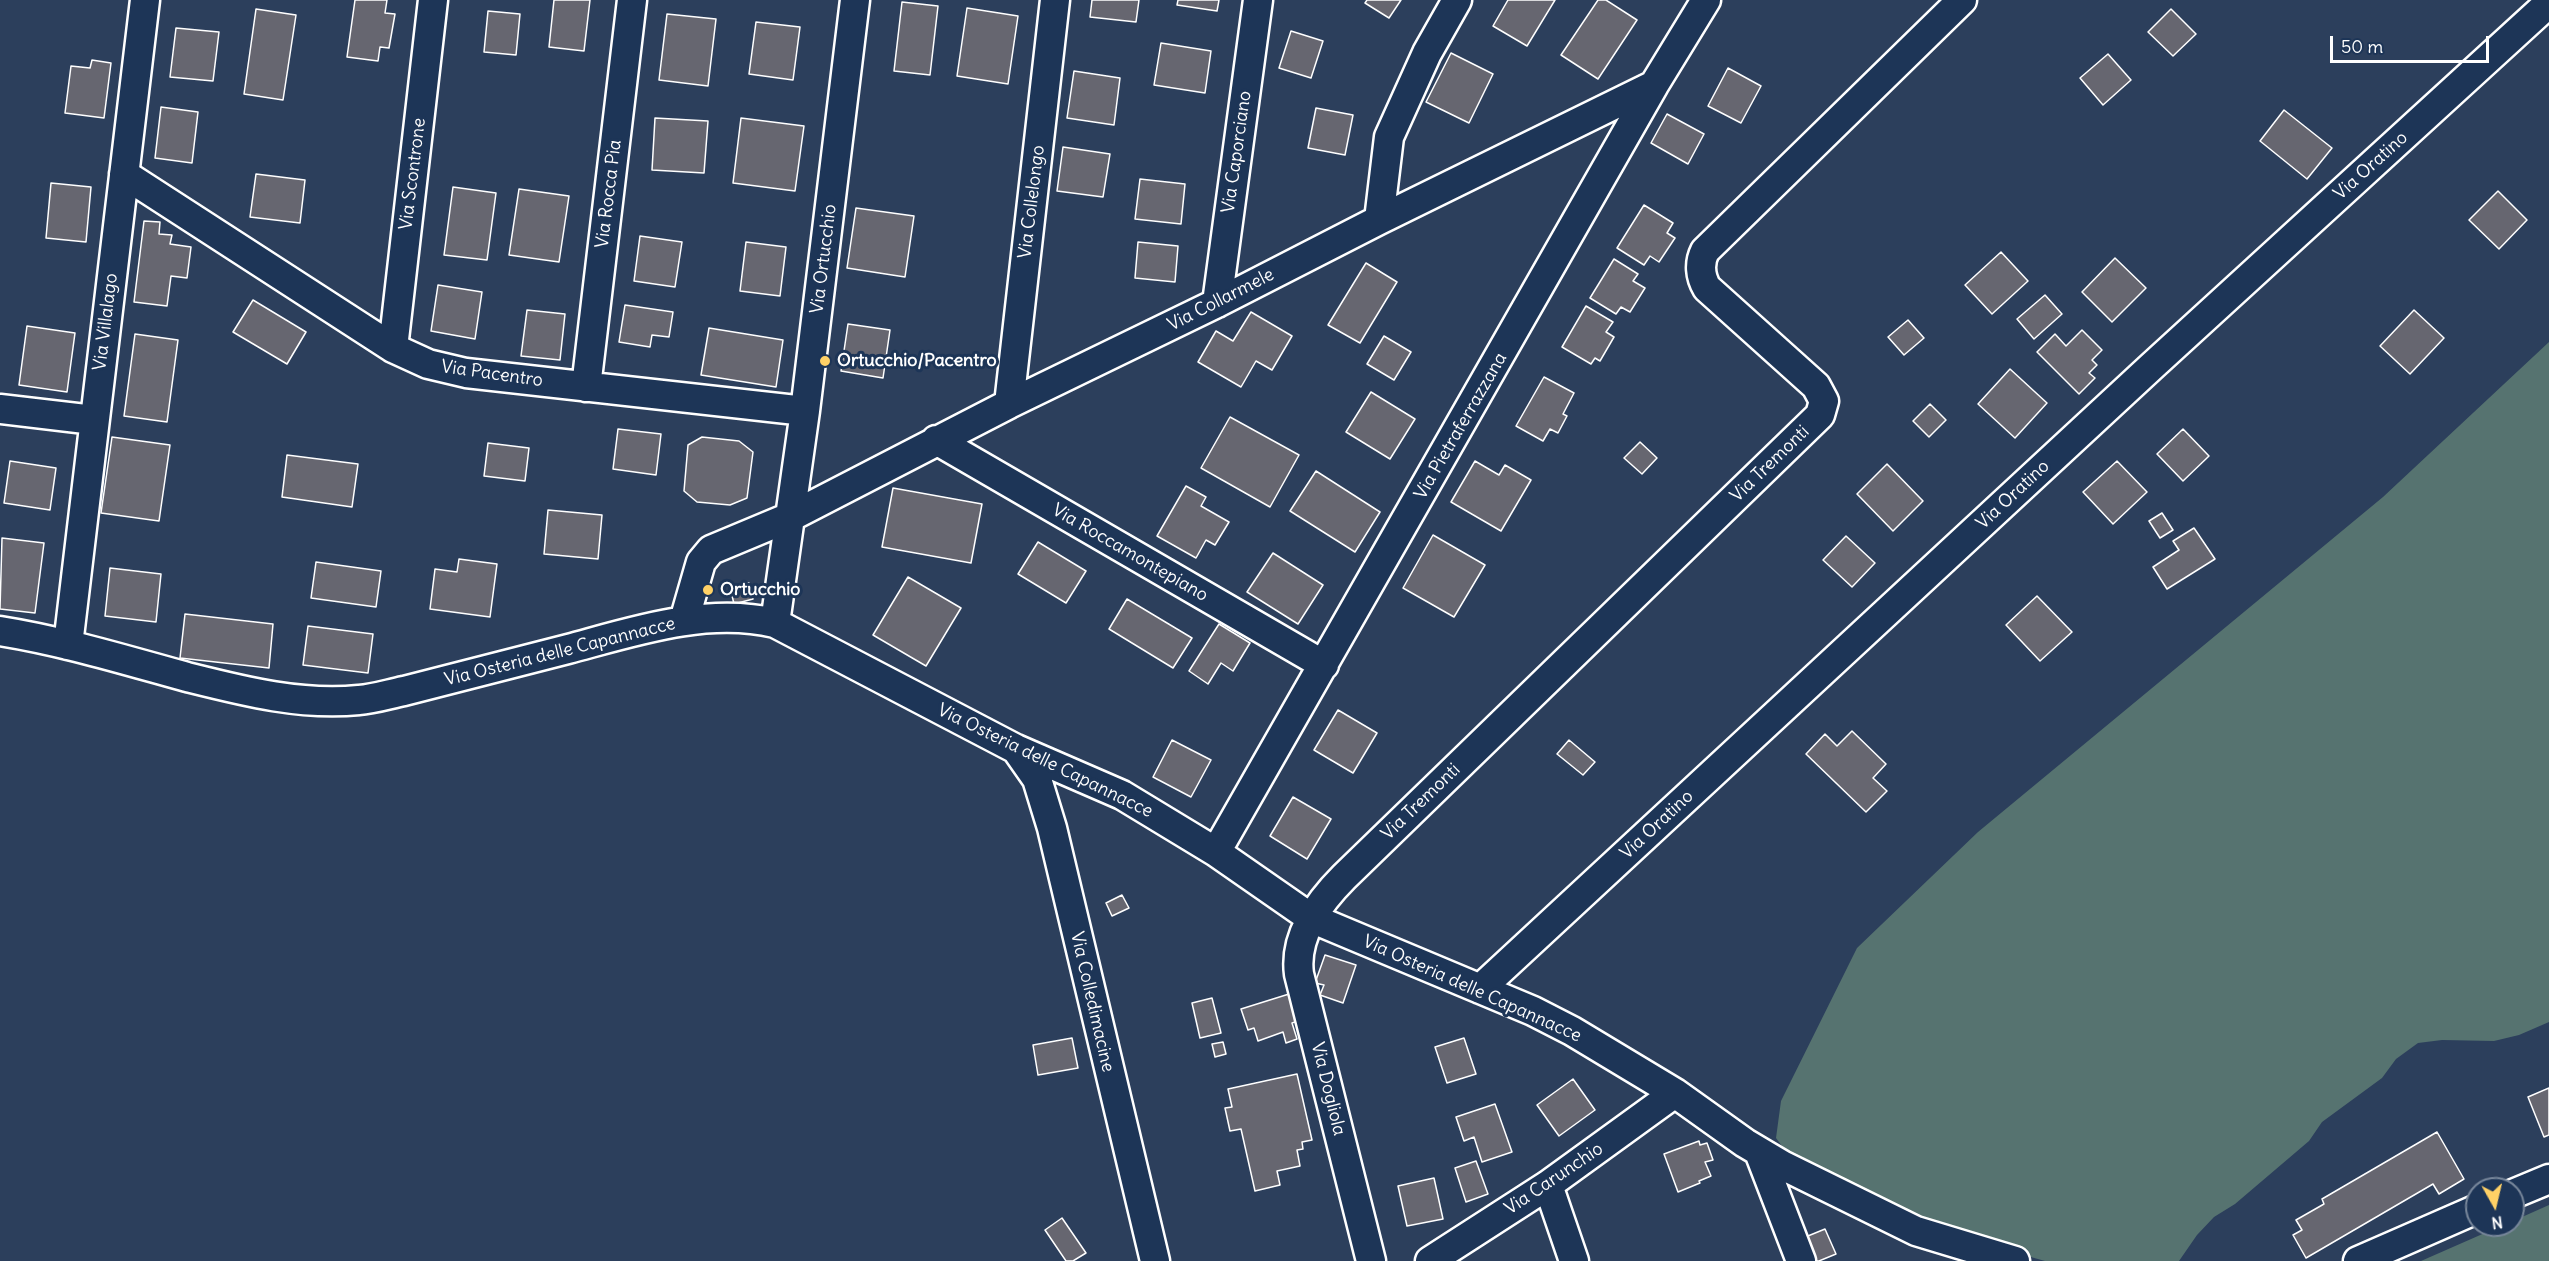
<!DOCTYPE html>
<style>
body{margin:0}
#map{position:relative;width:2549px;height:1261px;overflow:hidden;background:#2c3f5c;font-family:Delius,sans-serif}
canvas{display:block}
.north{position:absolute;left:2465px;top:1177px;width:60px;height:60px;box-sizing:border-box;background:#1d3557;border:2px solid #77869a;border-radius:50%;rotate:172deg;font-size:16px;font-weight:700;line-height:24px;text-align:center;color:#fff}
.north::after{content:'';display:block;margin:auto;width:21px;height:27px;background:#ffd166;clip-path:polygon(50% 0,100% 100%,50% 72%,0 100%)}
.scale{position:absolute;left:2330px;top:36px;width:159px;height:27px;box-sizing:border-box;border:3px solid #fff;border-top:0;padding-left:8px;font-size:18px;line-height:21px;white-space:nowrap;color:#fff;-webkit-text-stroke:4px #1d3557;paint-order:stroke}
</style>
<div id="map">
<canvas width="2549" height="1261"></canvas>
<div class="north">N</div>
<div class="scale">50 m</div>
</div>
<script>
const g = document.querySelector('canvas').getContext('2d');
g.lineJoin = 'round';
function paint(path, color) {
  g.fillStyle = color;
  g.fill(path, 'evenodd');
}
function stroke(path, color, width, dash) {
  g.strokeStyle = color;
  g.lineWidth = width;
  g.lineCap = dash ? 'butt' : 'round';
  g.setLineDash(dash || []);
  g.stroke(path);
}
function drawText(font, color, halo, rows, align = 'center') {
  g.font = font + ' Delius,sans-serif';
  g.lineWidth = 6;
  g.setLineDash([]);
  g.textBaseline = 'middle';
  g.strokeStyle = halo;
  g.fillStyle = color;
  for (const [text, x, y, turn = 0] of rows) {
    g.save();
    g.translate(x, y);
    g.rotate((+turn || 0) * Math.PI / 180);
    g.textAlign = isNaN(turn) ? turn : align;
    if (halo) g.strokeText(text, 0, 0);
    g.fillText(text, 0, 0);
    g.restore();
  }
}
const green = new Path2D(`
 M2549,342v680l-30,13 -25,6 -52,-1 -24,3 -22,16 -14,19 -60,44 -13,19 -74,63 -21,13 -17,18 -18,26h-134l-132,-37 -117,-59 -20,-27 5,-37 76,-153 121,-116 405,-335z
 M2549,1205v56h-128l82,-36h10v-4z`);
const building = new Path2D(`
 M355,0h32l-2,13 10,1 -6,34 -9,-1 -2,14 -31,-4z
 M554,0h36l-6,51 -35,-4z
 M1092,0h47l-3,22 -46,-5z
 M1178,0h41l-2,11 -40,-6z
 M1367,0h34l-12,18 -24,-15z
 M1508,0h47l-28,46 -34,-20z
 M1598,0h8l31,20 -39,59 -37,-24z
 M902,2l36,4 -8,69 -36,-4z
 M967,8l51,8 -10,68 -51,-8z
 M256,9l40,6 -13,85 -39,-6z
 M2171,9l25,25 -23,22 -25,-24z
 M488,11l32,3 -4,41 -32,-3z
 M667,14l49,5 -8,67 -49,-6z
 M756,22l44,5 -7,53 -44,-6z
 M176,28l43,4 -6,49 -43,-4z
 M1291,31l32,10 -12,37 -32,-10z
 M1161,43l50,8 -6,42 -51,-8z
 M1451,53l42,21 -24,49 -43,-21z
 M2108,54l23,26 -28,25 -23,-27z
 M92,60l19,3 -7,55 -39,-5 6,-47 19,2z
 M1728,68l33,18 -20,37 -33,-17z
 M1074,71l46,7 -6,47 -47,-7z
 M161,107l37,5 -6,51 -37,-5z
 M1316,108l37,7 -8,40 -37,-7z
 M2284,110l48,38 -25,31 -47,-38z
 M1667,114l37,20 -16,30 -37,-21z
 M655,118l53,3 -4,52 -52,-3z
 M741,118l63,8 -9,65 -62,-8z
 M1063,147l47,7 -7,43 -46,-6z
 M256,174l49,6 -5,43 -50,-6z
 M1140,179l45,5 -4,40 -46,-5z
 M51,183l40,4 -5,55 -40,-4z
 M453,187l43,6 -9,67 -43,-5z
 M519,189l50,7 -10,66 -50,-7z
 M2498,191l29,29 -28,29 -30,-29z
 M1644,205l29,18 -6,10 8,5 -16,24 -9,-6 -6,9 -27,-17z
 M856,208l58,8 -9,61 -58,-9z
 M144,221l16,1 -1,12 13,1 -2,9 21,3 -4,31 -16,-2 -4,30 -33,-4z
 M640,236l42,6 -7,45 -41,-6z
 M746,242l40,5 -6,49 -40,-5z
 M1138,242l40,4 -3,36 -40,-4z
 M2001,252l27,29 -36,33 -27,-29z
 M2115,258l31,30 -34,34 -30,-30z
 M1614,259l24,15 -5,7 12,7 -15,24 -9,-5 -5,7 -26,-16z
 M1366,263l31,19 -37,61 -32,-18z
 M438,285l44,7 -7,47 -44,-8z
 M2045,295l17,19 -28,25 -17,-20z
 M253,300l53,32 -19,32 -54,-32z
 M625,305l48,7 -4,25 -17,-2 -2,12 -31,-5z
 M1586,306l27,16 -7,10 8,5 -14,24 -5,-3 -4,6 -29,-17z
 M527,310l38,4 -5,46 -39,-4z
 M2414,310l30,28 -34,36 -30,-28z
 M1251,312l41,24 -20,34 -16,-9 -15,26 -43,-25 18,-31 17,10z
 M1908,320l16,18 -20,17 -16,-18z
 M848,324l42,6 -7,48 -42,-7z
 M27,326l48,7 -8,59 -48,-7z
 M709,328l74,12 -7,47 -75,-12z
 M2082,330l20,20 -10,10 5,5 -8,8 6,5 -16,16 -42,-42 18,-18 11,12z
 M135,334l43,6 -11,82 -43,-6z
 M1384,336l27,16 -17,28 -27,-16z
 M2010,369l37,34 -32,35 -37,-34z
 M1544,377l30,16 -11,21 4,2 -9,17 -8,-4 -7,12 -27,-15z
 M1371,392l44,27 -25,40 -44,-27z
 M1930,404l16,16 -17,17 -16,-16z
 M1230,417l69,38 -29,52 -69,-39z
 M618,429l43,5 -5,41 -43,-6z
 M2183,429l26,27 -26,25 -26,-27z
 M112,437l58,8 -11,76 -58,-8z
 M702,437l37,4 14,11 -6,46 -17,7 -33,-3 -13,-11 4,-46z
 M1640,442l17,16 -15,16 -18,-16z
 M488,443l41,5 -4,33 -41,-5z
 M287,455l71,9 -6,43 -70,-10z
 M10,461l46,7 -6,42 -46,-7z
 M1475,461l24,14 6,-10 26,15 -30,51 -50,-29z
 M2117,461l30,31 -34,32 -30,-32z
 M1887,464l36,37 -30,30 -36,-37z
 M1316,471l64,41 -25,40 -65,-41z
 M1186,486l20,11 -5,9 28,16 -14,23 -9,-5 -10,18 -39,-22z
 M893,488l89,16 -11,59 -89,-16z
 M548,510l54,5 -4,44 -54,-5z
 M2162,513l11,17 -13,8 -11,-17z
 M2194,528l21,31 -48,30 -14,-22 26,-17 -6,-9z
 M1433,535l52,30 -31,52 -51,-29z
 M1846,536l29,27 -23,24 -29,-27z
 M2,538l42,5 -9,70 -35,-4z
 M1038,542l48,29 -20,32 -48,-29z
 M1273,553l50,32 -25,39 -51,-32z
 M459,559l38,5 -7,53 -60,-8 5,-40 22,3z
 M316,562l65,9 -5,36 -65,-9z
 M110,568l51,6 -5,48 -51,-6z
 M908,577l53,31 -35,58 -53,-31z
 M749,583l4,16 -19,5 -4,-17z
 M2037,596l35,36 -32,29 -34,-36z
 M1127,599l65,39 -19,30 -64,-39z
 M185,614l88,10 -4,44 -89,-10z
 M1219,624l31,19 -17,28 -12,-8 -13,21 -19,-13z
 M308,626l65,8 -5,39 -65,-8z
 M1338,710l39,23 -24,40 -39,-23z
 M1852,731l34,33 -13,14 14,13 -21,21 -60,-58 19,-20 12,12z
 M1172,740l39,20 -20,37 -38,-20z
 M1569,740l26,22 -12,13 -26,-21z
 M1293,797l38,22 -24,40 -37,-23z
 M1122,895l7,13 -17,8 -6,-13z
 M1325,955l31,10 -13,38 -23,-8 4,-10 -9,-2z
 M1289,994l9,27 -6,2 5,16 -11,4 -3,-11 -25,9 -4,-13 -6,2 -7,-21z
 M1212,998l9,35 -21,5 -8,-35z
 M1072,1038l6,30 -40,7 -5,-30z
 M1464,1038l12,36 -29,9 -12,-36z
 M1223,1042l3,12 -11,3 -3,-13z
 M1297,1074l15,66 -10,2 1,7 -6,1 3,16 -23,5 3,14 -25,6 -14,-62 -11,2 -5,-23 7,-1 -4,-18z
 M1573,1079l22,31 -36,26 -22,-31z
 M2549,1088v47l-5,2 -16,-40z
 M1495,1104l17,48 -30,10 -8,-25 -10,4 -8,-24z
 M2437,1132l27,47 -25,15 -6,-10 -127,74 -13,-23 9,-5 -6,-10 28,-16 -2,-5z
 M1699,1141l1,4 7,-2 6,17 -8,2 6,14 -12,5 1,2 -22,9 -14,-38z
 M1476,1161l12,33 -22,8 -11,-34z
 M1434,1178l9,41 -36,7 -9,-40z
 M1062,1218l24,35 -13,8h-7l-21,-31z
 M1825,1229l11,25 -17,7h-7l-9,-23z`);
const minor = new Path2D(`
 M124,174l269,174 35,16 38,9 339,38
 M1379,220l10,-83 38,-84 30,-53
 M1217,303l41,-303
 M393,348l40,-348
 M586,387l46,-387
 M1009,404l46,-404
 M0,409l94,11
 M936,440l388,225
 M684,621l17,-59 10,-12 79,-33 219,-113 208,-101 162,-83 275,-135
 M775,623l30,-212 50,-411
 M0,631c63,10 125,29 187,46 56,14 114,29 172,23 15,-1 30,-6 45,-9 55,-14 109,-28 164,-42 67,-18 138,-42 207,-26l241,126 106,46 94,57 95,66 222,93 39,20 103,62 70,50 37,22 134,66 99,30
 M68,645l77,-645
 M1016,749l21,30 15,49 103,433
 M1216,852l438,-767 52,-85
 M1480,989l671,-622 398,-364
 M1759,1152l42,109
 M1548,1185l26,76
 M2513,1194l36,-15
 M1371,1261l-72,-287c-5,-37 20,-72 45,-97l476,-462 4,-14 -8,-15 -109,-98c-7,-12 -8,-25 -2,-37l257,-251
 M1430,1261l118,-76 127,-92
 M2358,1261l119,-52`);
const markers = [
 [825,361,6,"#ffd166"],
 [708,590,6,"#ffd166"]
];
const streetNames = [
 ["Via Caporciano",1237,152,-82],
 ["Via Oratino",2371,166,-42],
 ["Via Scontrone",413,174,-83],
 ["Via Rocca Pia",609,194,-83],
 ["Via Collelongo",1032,202,-83],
 ["Via Ortucchio",824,259,-83],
 ["Via Collarmele",1221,300,-27],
 ["Via Villalago",106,322,-83],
 ["Via Pacentro",492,374,8],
 ["Via Pietraferrazzana",1461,426,-60],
 ["Via Tremonti",1770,464,-44],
 ["Via Oratino",2013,495,-43],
 ["Via Roccamontepiano",1130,553,30],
 ["Via Osteria delle Capannacce",560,652,-14],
 ["Via Osteria delle Capannacce",1045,761,26],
 ["Via Tremonti",1421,802,-44],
 ["Via Oratino",1657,825,-43],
 ["Via Osteria delle Capannacce",1472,989,24],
 ["Via Colledimacine",1092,1002,77],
 ["Via Dogliola",1328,1089,76],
 ["Via Carunchio",1554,1179,-34]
];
const poiNames = [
 ["Ortucchio/Pacentro",837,361],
 ["Ortucchio",720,590]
];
paint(green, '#567370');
paint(building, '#666670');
stroke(building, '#fff', 1.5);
stroke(minor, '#fff', 33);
stroke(minor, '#1d3557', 28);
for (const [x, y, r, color] of markers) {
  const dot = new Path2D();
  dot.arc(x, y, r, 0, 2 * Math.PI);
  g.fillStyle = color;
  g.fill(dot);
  stroke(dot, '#1d3557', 2);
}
drawText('18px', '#fff', '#1d3557', streetNames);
drawText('bold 18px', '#fff', '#1d3557', poiNames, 'left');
</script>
